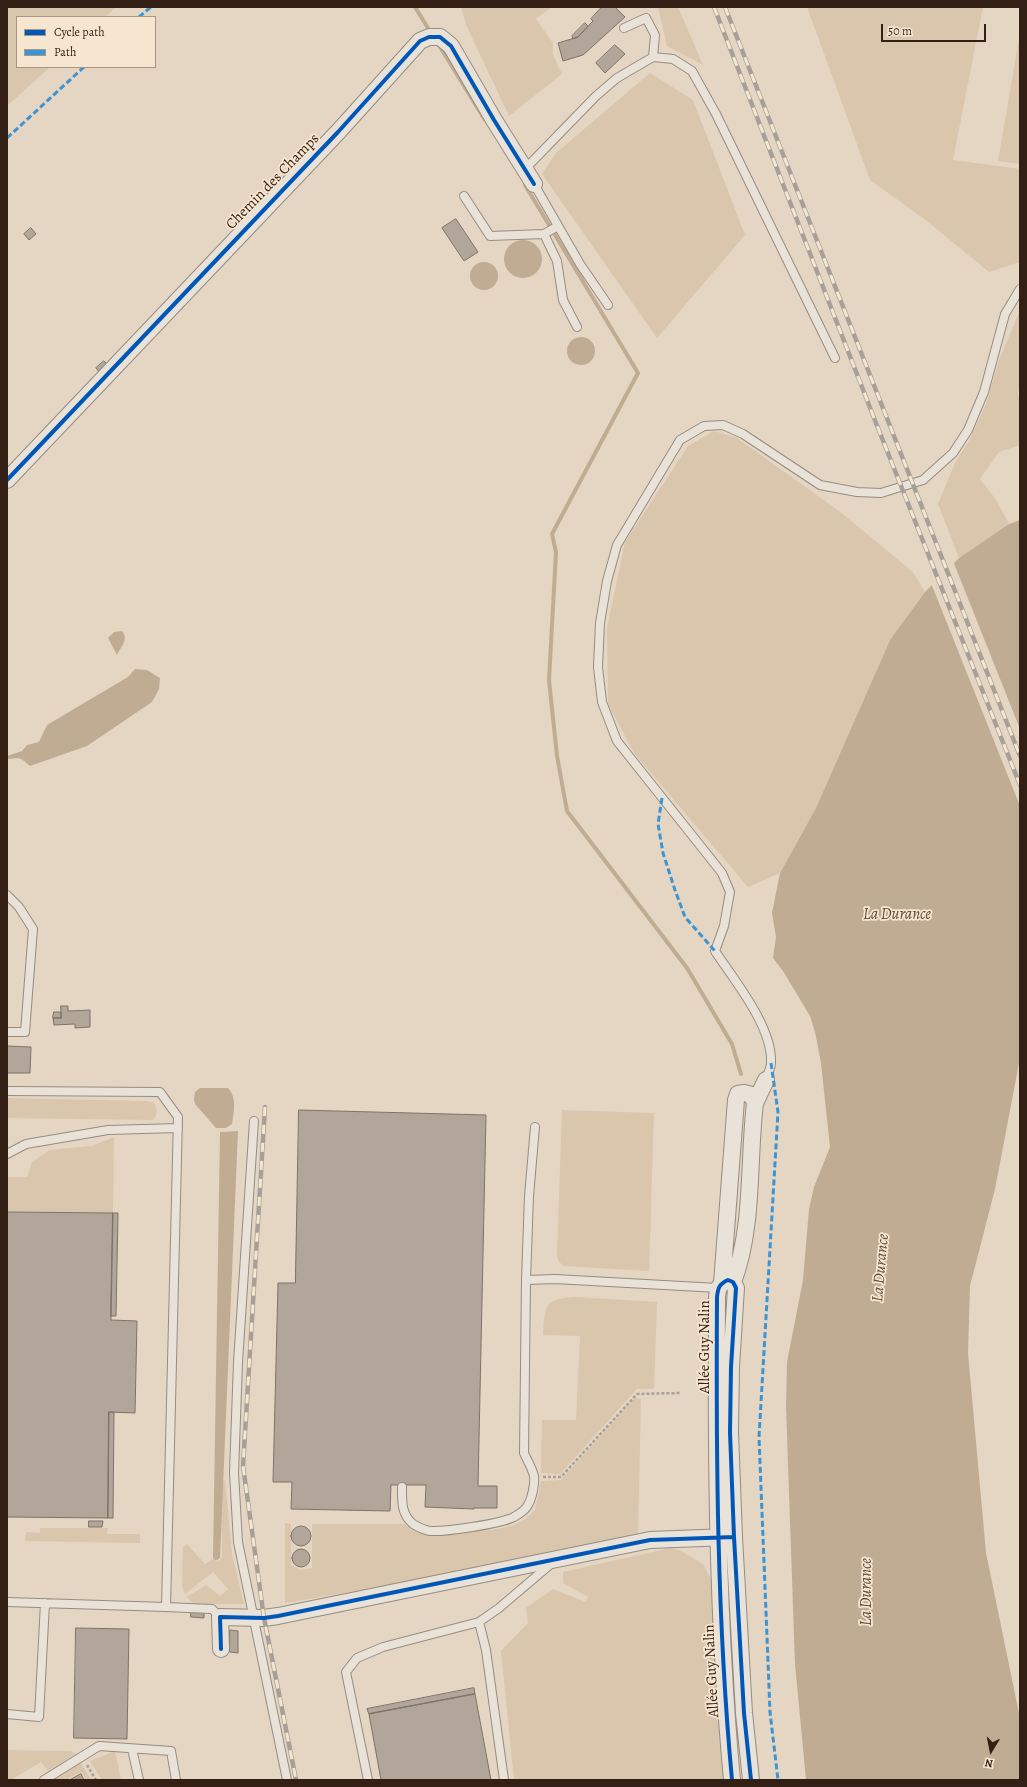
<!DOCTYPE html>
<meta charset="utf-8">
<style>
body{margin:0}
#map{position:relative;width:1027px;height:1787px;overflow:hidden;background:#e4d6c3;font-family:Alegreya,serif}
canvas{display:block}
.frame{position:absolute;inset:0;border:8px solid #341f14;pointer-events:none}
.legend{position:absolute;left:16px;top:16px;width:140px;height:52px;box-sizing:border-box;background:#f6e6d0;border:1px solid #a89685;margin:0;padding:5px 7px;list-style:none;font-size:12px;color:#341f14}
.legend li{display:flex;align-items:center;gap:8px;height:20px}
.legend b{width:20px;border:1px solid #a89685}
.north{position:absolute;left:971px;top:1731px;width:40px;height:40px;-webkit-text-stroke:3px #f6e6d0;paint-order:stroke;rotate:190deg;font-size:11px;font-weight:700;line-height:16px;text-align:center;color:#341f14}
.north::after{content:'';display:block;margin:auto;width:14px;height:18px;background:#341f14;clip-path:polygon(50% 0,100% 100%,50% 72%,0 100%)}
.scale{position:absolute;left:881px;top:24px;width:105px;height:18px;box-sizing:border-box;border:2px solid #341f14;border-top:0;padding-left:5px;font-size:12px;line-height:14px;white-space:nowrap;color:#341f14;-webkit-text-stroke:3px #f6e6d0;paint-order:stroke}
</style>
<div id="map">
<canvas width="1027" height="1787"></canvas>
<div class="frame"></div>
<ul class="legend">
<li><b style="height:5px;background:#0057b8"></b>Cycle path</li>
<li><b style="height:5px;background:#3d94d3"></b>Path</li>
</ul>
<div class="north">N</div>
<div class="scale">50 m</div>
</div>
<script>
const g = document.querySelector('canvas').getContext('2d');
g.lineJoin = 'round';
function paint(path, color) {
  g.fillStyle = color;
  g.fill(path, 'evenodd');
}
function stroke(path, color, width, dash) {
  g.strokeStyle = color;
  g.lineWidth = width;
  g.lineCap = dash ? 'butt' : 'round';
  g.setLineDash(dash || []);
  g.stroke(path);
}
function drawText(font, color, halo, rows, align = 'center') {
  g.font = font + ' Alegreya,serif';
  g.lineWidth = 3.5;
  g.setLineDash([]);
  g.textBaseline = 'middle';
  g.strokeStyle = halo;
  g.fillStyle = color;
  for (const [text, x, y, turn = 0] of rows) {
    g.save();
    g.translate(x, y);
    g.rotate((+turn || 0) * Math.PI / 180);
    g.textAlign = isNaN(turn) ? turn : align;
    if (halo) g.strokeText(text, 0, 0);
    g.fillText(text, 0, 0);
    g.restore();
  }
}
const green = new Path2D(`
 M7,7h109l-11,10h-88v50h33l-43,39z
 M461,7h91l-16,12 17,24v12l9,19 -53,42 -42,-89z
 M658,7h20l25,58 -36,-19z
 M807,7h176l-30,153 67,9v93l-31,10 -62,-51 -57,-41z
 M1020,33v131l-22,-3z
 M650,73l43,27 52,135 -88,103 -115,-164 14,-21z
 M1020,310v71l-2,13 2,5v46l-21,7 -19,27 17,22 12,23 -50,34 -21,-54 17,-41 15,-24 16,-35 13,-44z
 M714,431l23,7 102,73 74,61 12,20 -35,48 -74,168 -36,65 -32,14 -114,-134 -26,-49 -1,-76 18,-86 63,-96z
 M7,1098l139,3 7,1c5,8 5,11 0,18l-146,-2z
 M562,1110l92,3 -5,158 -85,-5 -5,-4 -2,-6z
 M114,1137l-1,76 -106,-1v-35h20l5,-15 18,-12 42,-4z
 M575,1297l82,5 -3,87h-17l-77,85 -19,-1 1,-53h34l4,-84 -37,-1c2,-30 1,-36 32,-38z
 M635,1398l6,1 -3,136 -257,52 -96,16v-80l6,1v41l9,5 12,-2v-44h92l13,8 17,2 57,-4 21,-4 12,-6 11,-10 6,-29 20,-1z
 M225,1480l7,74 12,50h-50l-7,-7 19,-12 14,11 8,-7 -15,-17 -28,22 -3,-8 1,-39 4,-3 18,20 7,-5 7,2 3,-4 -1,-76z
 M40,1528h68l-1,6h33v9l-115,-2 1,-9 14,1z
 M670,1548l11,3 22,13 9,17 13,199h-211l-13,-129 27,-28 -2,-15 27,-19 33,13 2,-5 -25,-14v-11z
 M7,1750l65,1 4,3 -28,17 -7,-9 -30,18h-4z
 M115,1751l6,29h-19l-12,-19z
 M81,1763l10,17h-5l-5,-8 -15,8h-13z`);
const water = new Path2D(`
 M504 259a19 19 0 1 1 38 0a19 19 0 1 1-38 0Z
 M470 276a14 14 0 1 1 28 0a14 14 0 1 1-28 0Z
 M567 351a14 14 0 1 1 28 0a14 14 0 1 1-28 0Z
 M1020,520v538l-25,131 -25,97 -2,67 18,200 34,165v62h-214l-11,-116 -9,-258 1,-44 16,-82 6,-71 5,-22 16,-40 -9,-84 -6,-31 -5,-16 -27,-45 -10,-13 3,-21 -4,-24 8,-40 36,-65 74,-168 35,-48 34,-34 50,-34z
 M122,631c7,9 -1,15 -5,24l-9,-17 6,-6z
 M135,669l12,1 13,8 -1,11 -7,13 -65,44 -57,20c-11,-10 -10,-8 -23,-7v-3l15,-5 5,-6 12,-3 8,-17 81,-48z
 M200,1088h28c9,9 6,24 4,36l-6,4h-10l-21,-24 -1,-4 1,-8z
 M238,1131l-18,427 -3,2h-3l-1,-3 7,-425z`);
const pier = new Path2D(`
 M953,561l67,168v77l-89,-223z`);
const stream = new Path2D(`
 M415,7l16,26
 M437,42l48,78
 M525,185l113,188 -86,161 4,18 -7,128 8,76 10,55 120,157 45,76 9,30`);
const building = new Path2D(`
 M602,7h13l10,10 -42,38 -20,6 -5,-18 20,-6 15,-16 -2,-2z
 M585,23l3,3 -10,11 -5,2 -1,-3z
 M615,45l10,9 -20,19 -9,-10z
 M456,219l22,33 -14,9 -22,-33z
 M31,228l5,6 -7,6 -5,-6z
 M104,361l5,5 -8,8 -5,-6z
 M61,1006h7v5l22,-1v17l-15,1v-4l-21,1 -1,-7h8z
 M54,1012h7v6h-8z
 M7,1046l24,1 -1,26h-23z
 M299,1110l187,5 -8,371h19v22h-23v1l-49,-2 1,-22h-35l-1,26 -99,-2 1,-27h-19l5,-199h17z
 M7,1212l106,1 -2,107 26,1 -2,92 -26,-1 -1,106 -101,-1z
 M113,1213h5l-2,103h-5z
 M109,1412h5l-1,106h-5z
 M89,1521h14l-1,6h-13z
 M291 1536a10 10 0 1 1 20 0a10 10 0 1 1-20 0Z
 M292 1558a9 9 0 1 1 18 0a9 9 0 1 1-18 0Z
 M191,1612h13v6l-13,-1z
 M76,1628l53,1 -2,110 -53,-1z
 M230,1630l8,1v22l-8,-1z
 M474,1688l1,6 -106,20 -2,-5z
 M475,1694l16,86h-110l-12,-66z
 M81,1774l3,6h-14z`);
const path = new Path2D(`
 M543,1477h18l76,-83 43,-1
 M87,1765l9,15`);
const service = new Path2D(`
 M624,28l22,-10 9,17 -2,22
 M525,169l71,-73 21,-18 36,-21 20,2 19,12 24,43 119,244
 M534,184l46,80 28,41
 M464,196l26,40 54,-2 14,-8
 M544,234l13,27 6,39 14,27
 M7,895l12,12 14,22 -8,103h-18
 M766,1080c1,-5 5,-12 5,-17 2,-36 -37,-83 -56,-112l9,-25 6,-34 -8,-19 -105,-132 -15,-39 -4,-35 2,-44 7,-42 10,-36 63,-105 24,-14 19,-1 20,9 77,51 37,7 24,1 42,-13 30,-27 15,-23 16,-38 21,-78 15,-25
 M7,1091l153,1 18,25 -12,490 46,2 8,8
 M254,1121l-16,241 -4,111 4,69 49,238
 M7,1154l19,-10 82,-14 70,-2
 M526,1280l3,-84 6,-69
 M402,1487c0,14 -1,27 11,37 5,3 11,6 17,7 15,1 70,-7 84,-14 5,-3 11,-6 14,-12 4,-7 7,-21 6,-29 -2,-8 -7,-16 -10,-23l2,-173 29,-1 163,9
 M7,1602l159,5
 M479,1622l7,28 18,130
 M7,1714l32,3 6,-114
 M132,1749l7,31
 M44,1780l55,-34 72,5 5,29
 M368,1780l-22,-108 11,-14 26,-11 96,-25 20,-14 53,-45`);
const minor = new Path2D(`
 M7,480l331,-348 82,-91 9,-4h11l11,9 43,74 40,64
 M755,1103l11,-23
 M722,1283l14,-183 2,-6 6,-1 8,2 3,8c-7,58 -1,124 -22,179
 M221,1649l-1,-32 44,1 14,-2 372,-76 78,-3
 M732,1780c-15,-161 -16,-322 -15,-483 1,-9 2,-13 11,-17l5,2 3,6 -5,79 -1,65 4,105 10,176 7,67`);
const rail = new Path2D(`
 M714,7l162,416 144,362
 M725,7l295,749
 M265,1107l-22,359 21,152 32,162`);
const quiet = new Path2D(`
 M139,17l12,-10
 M7,138l77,-71
 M662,798l-4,26 5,29 12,37 10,27 30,34
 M771,1063l7,49 -19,325 11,275 8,68`);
const cycleway = new Path2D(`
 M7,480l331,-348 82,-91 9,-4h11l11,9 43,74 40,64
 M221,1649l-1,-32 44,1 14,-2 372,-76 84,-3
 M732,1780c-15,-161 -16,-322 -15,-483 1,-9 2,-13 11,-17l5,2 3,6 -5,79 -1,65 4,105 10,176 7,67`);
const streetNames = [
 ["Chemin des Champs",273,182,-46],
 ["Allée Guy Nalin",705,1347,-90],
 ["Allée Guy Nalin",712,1671,-93]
];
const waterNames = [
 ["La Durance",897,915],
 ["La Durance",881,1268,-85],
 ["La Durance",867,1592,-90]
];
paint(green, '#dac6ac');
paint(water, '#c0ac93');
paint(pier, '#e4d6c3');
stroke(stream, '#c0ac93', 4);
paint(building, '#b1a699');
stroke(building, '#7e7368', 1);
stroke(service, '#968c80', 10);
stroke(minor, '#968c80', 18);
stroke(path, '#a8a098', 2.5, [3, 2]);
stroke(service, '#e9e2d8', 8);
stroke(minor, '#e9e2d8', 16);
stroke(rail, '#a8a098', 4.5);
stroke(rail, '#f6e6d0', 3, [9]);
stroke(quiet, '#3d94d3', 3, [6, 3]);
stroke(cycleway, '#0057b8', 4);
drawText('15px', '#341f14', '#f6e6d0', streetNames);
drawText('italic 16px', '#604a39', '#f6e6d0', waterNames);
</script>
